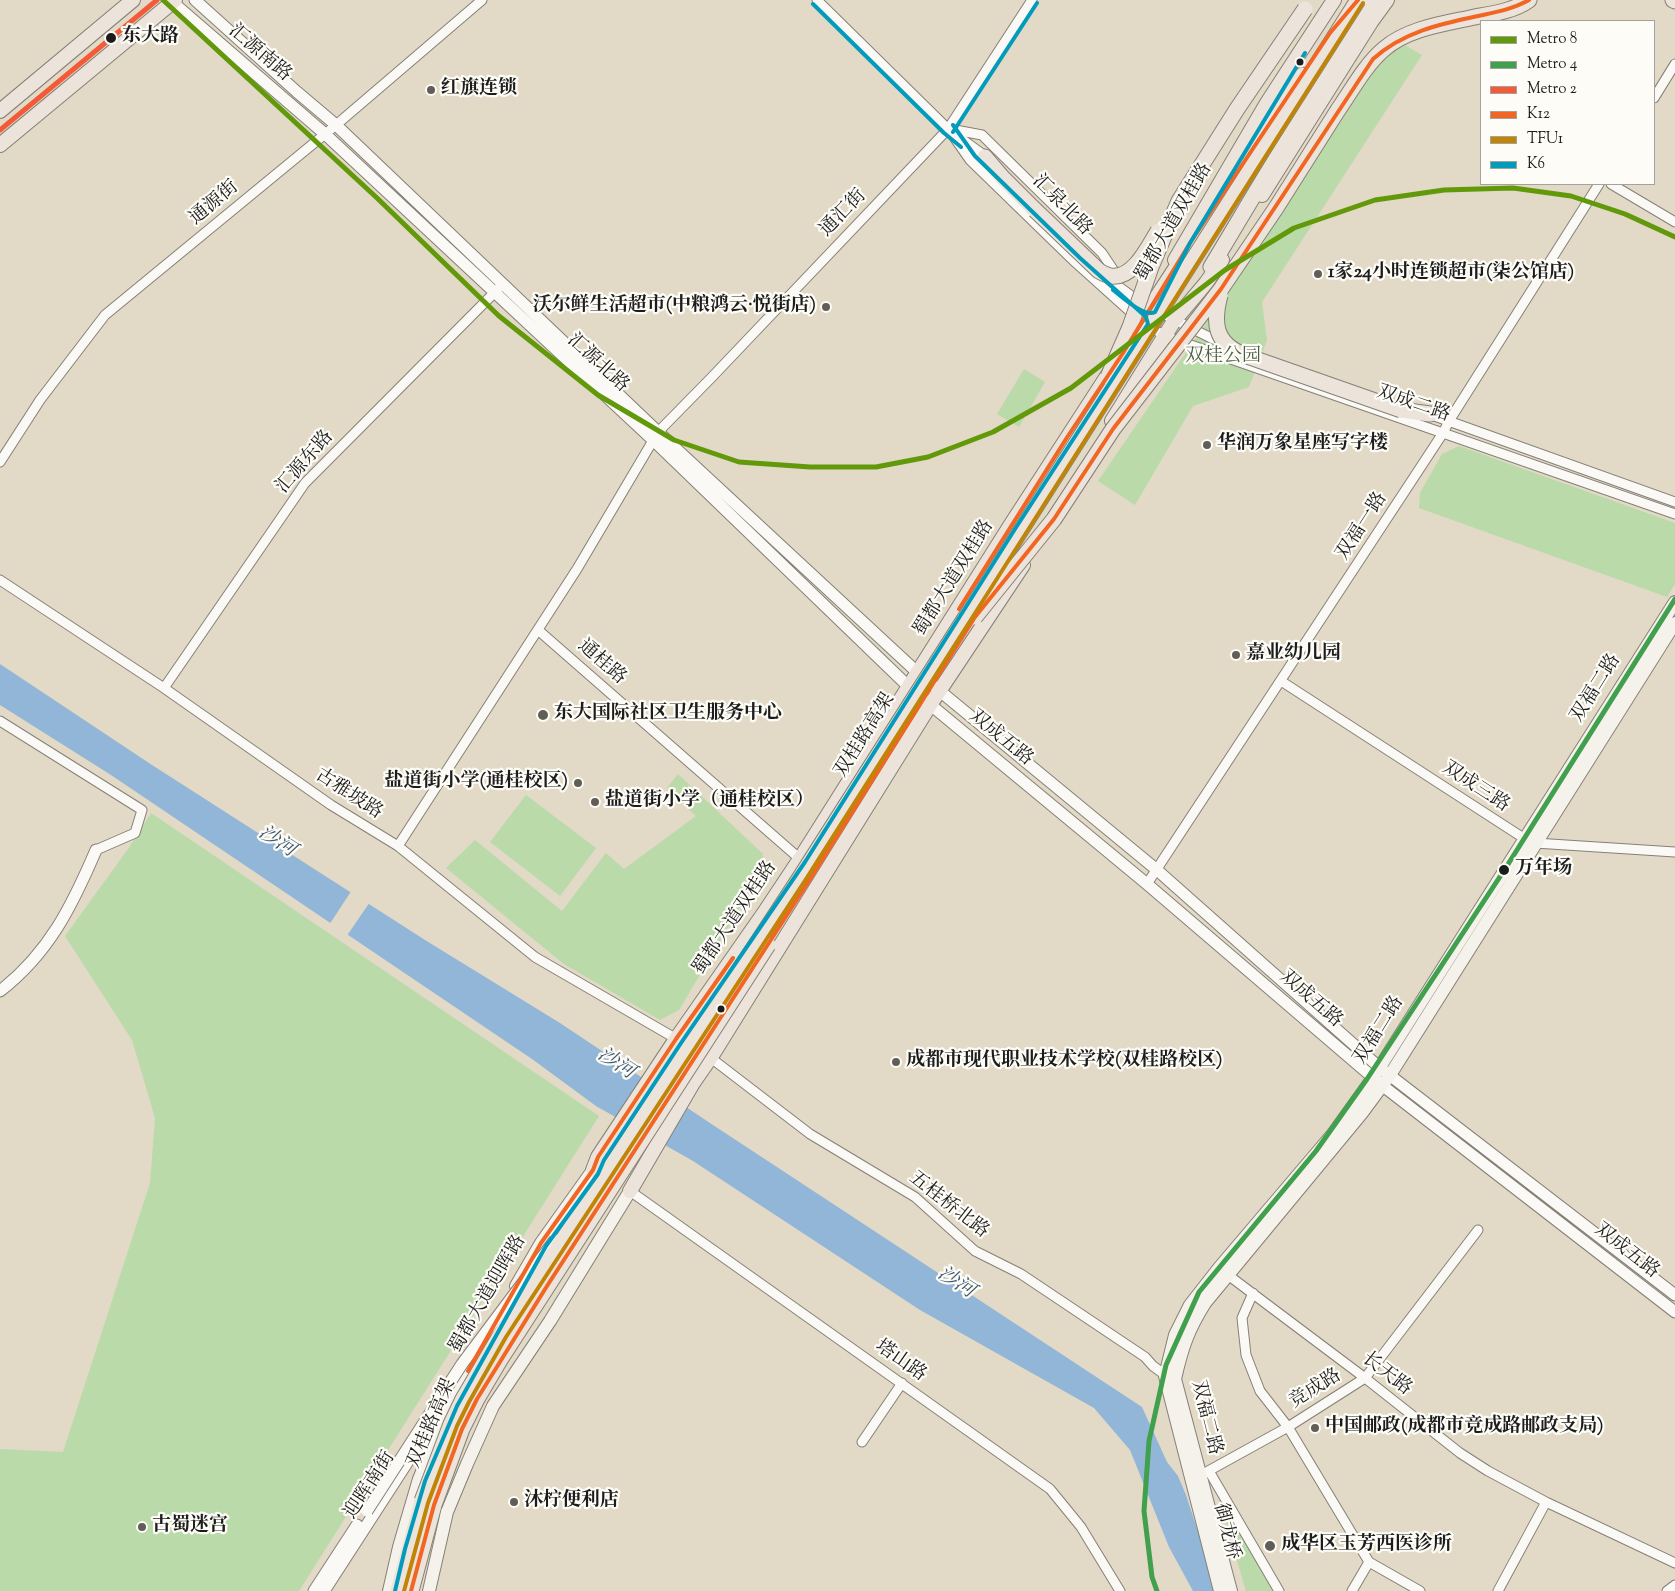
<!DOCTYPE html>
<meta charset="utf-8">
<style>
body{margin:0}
#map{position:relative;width:1675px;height:1591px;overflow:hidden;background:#e2d9c6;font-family:"Sorts Mill Goudy",serif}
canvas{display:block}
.legend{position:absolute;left:1480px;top:20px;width:175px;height:165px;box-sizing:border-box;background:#fdfcf7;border:1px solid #a3a29f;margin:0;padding:6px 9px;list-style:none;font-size:15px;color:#1c1c1c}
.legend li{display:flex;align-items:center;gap:10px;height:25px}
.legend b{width:25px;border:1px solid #a3a29f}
</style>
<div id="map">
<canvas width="1675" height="1591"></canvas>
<ul class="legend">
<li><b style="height:6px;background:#62990a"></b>Metro 8</li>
<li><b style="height:6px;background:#40a04d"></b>Metro 4</li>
<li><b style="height:6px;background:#f45938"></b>Metro 2</li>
<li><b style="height:6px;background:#f26522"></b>K12</li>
<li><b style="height:6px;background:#c08407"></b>TFU1</li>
<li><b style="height:6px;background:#039bbc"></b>K6</li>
</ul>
</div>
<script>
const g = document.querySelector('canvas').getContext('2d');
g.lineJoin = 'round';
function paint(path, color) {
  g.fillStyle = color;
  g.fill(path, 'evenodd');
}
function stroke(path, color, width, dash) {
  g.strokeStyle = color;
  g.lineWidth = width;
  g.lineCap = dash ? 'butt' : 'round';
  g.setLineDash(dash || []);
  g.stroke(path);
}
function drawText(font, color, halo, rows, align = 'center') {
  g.font = font + ' "Sorts Mill Goudy","Noto Serif SC",serif';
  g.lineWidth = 4.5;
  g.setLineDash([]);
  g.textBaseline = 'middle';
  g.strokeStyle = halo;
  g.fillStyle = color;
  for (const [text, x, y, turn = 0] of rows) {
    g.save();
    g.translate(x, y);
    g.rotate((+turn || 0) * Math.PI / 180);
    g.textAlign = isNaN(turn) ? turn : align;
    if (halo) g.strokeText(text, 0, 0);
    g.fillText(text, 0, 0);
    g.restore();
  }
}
const green = new Path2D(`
 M1403,44l19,11 -160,247 5,38 -18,47 -56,19 -58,99 -37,-24 126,-184 144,-220 14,-19z
 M1024,369l21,13 -26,45 -22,-13z
 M1459,446l216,77v61l-8,13 -248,-89 1,-15 22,-39z
 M678,774l85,80 -2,18 -82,138 -19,10 -96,-56 -118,-96 29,-28 87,71 44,-58 18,16 72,-53 -29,-28z
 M526,795l70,53 -36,48 -70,-54z
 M151,813l448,303 -300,475h-299v-142l63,3 87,-269 5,-65 -23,-78 -67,-104 63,-87z
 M1217,1493l56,98h-27z`);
const water = new Path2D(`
 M0,664l152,101 273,175 135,83 153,102 429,282 25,55 11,14 8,19 16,49 32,47h-41l-24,-44 -39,-97 -36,-42 -174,-98 -227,-149 -97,-55 -64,-47 -421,-284 -111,-70z`);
const pier = new Path2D(`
 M352,890l18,12 -24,35 -17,-12z`);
const minor = new Path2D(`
 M817,0l131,129 41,30
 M1654,98l21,-34
 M950,129l32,6 120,118 16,24
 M954,137l16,23 106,103 60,54
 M1611,184l64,38
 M1106,275l9,9 26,19
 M1157,311l54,27 13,5
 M1147,325l18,11 510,178
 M1426,413l249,89
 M0,462l40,-62 65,-85 231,-190 146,-125
 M0,580l164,108 167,117 67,41 137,111 145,84
 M538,630l262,229
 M1281,681l244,158 10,4 140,9
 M164,688l141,-205 194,-195
 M0,721l142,89 -7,23 -39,17
 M398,846l179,-277 81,-137 54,-55 236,-248 84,-129
 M1147,884l296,-451 6,-12 150,-237
 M707,1055l103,79 105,63 60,54 46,23 124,83 8,9 15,11
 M630,1191l420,298 31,38 39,64
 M1224,1272l141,106 95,75 28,18 58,31 129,61
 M1253,1293l-11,25 4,37 14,36 28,36 81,135 51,29
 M862,1442l40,-59
 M1209,1471l70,120
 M1201,1475l87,-48 77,-49 113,-148
 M1352,1591l17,-29
 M1498,1591l48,-89
 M1667,1591l8,-6`);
const tertiary = new Path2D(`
 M170,0l155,134 328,306 256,247 238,197 236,202 292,226
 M195,0l102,92 39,33 322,307 260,241 239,197 222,197 296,228
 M0,991c49,-38 72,-85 96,-141
 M314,1591l43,-66
 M324,1591l112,-173 14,-14`);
const secondary = new Path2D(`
 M516,1286l25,-43 52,-73
 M389,1591l10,-44 20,-68 32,-76 38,-69
 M429,1591l18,-79 20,-48 26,-58 57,-85 80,-130
 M1220,1591l-55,-215 10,-41 15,-30 29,-37 113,-133 41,-57 302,-476
 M1231,1591l-56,-212c7,-31 13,-49 30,-76l157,-190 28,-38 285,-452`);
const primary = new Path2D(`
 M0,111l133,-111
 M0,145l175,-145
 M1262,195l109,-173 16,-22
 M1175,260l92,-157 67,-103
 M1126,347l28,-48
 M1112,421l62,-100 32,-38 16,-23
 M593,1170l5,-13 78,-118 88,-126 36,-54 210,-333 103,-159
 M630,1191l63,-108 18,-26 219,-352 93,-140`);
const trunk = new Path2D(`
 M1673,0l2,1
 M1338,110c14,-20 27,-45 46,-61 23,-20 58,-25 86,-31 20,-4 42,-6 59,-18
 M985,157l17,20 33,33
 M1211,267c41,-68 80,-136 124,-202 14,-21 23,-45 40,-65
 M1150,308l152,-233
 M1401,410l29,4
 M398,1591l24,-90
 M411,1591l23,-86`);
const tertiaryBridge = new Path2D(`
 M367,1511l95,-147 93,-124`);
const trunkBridge = new Path2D(`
 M1035,210l64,61c3,2 8,4 11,5 23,4 38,-29 48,-45
 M1220,295c-7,27 -6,48 24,60l157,55
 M1108,377l22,-50 21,-60 28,-66 58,-92 68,-100
 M975,617l79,-98 59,-90 108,-140 55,-81 62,-98
 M422,1501l29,-77 12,-25 38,-65 300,-458 557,-876
 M434,1505l28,-76 15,-30 23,-39 268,-415`);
const bus1 = new Path2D(`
 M959,609l107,-170 57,-86 67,-110 140,-210 28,-33
 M468,1371l73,-128 52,-73 5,-13 78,-118 57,-81
 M411,1591l23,-86 28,-76 15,-30 70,-113 260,-402 168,-267 79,-98 59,-90 108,-140 152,-230c30,-27 67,-35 105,-43 18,-4 35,-7 51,-16`);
const bus2 = new Path2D(`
 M404,1591l24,-88 29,-77 12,-24 37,-65 300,-458 557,-876`);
const bus3 = new Path2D(`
 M813,4l131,129 17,14
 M953,132l84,-129
 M1113,290c9,7 32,28 42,22l35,-69 115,-190
 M395,1591l10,-42 20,-68 32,-75 89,-160 52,-72 6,-14 77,-117 124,-181 210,-333 133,-205 -2,-7 -66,-59 -105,-102 -22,-31`);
const metro1 = new Path2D(`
 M163,0l214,198 122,118 99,79 76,45 65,22 71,5h66l52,-10 65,-25 78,-44 154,-118 69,-42 81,-28 69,-10 69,-2 58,8 54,18 50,23`);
const metro2 = new Path2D(`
 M1157,1591l-5,-14 -8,-66 5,-70 17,-76 33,-73 117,-141 51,-72 138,-210 170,-270`);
const metro3 = new Path2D(`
 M0,130l157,-130`);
const markers = [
 [111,38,6,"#1c1c1c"],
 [1300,62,4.5,"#1c1c1c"],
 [431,90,5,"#615e58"],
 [1318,274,5,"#615e58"],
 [826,307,5,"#615e58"],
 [1207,445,5,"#615e58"],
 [1236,655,5,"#615e58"],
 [543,715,6,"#615e58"],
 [578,783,5,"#615e58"],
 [595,802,5,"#615e58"],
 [1504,870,6,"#1c1c1c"],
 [721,1009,4.5,"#1c1c1c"],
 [896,1062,5,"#615e58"],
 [1315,1428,5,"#615e58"],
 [514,1502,5,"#615e58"],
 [142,1527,5,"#615e58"],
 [1270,1546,6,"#615e58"]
];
const stopNames = [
 ["东大路",122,38],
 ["万年场",1515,870]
];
const streetNames = [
 ["汇源南路",259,54,41],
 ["通源街",215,204,-40],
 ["汇泉北路",1061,206,46],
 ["通汇街",844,214,-46],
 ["蜀都大道双桂路",1175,223,-60],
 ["汇源北路",597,364,43],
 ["双成二路",1413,405,19],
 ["汇源东路",306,463,-49],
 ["双福一路",1363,527,-57],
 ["蜀都大道双桂路",955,579,-58],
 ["通桂路",601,663,41],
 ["双福二路",1597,689,-58],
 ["双桂路高架",866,736,-58],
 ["双成五路",1000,739,39],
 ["双成三路",1475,788,33],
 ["古雅坡路",348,795,33],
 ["蜀都大道双桂路",736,919,-56],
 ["双成五路",1310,1000,41],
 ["双福二路",1380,1031,-58],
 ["五桂桥北路",948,1206,38],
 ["双成五路",1626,1252,38],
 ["蜀都大道迎晖路",489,1295,-60],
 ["塔山路",900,1362,35],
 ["长天路",1386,1375,38],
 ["竞成路",1316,1390,-32],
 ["双福二路",1205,1418,76],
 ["双桂路高架",433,1424,-67],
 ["迎晖南街",371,1486,-57],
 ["御龙桥",1225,1532,76]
];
const poiNames = [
 ["红旗连锁",441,90],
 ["1家24小时连锁超市(柒公馆店)",1328,274],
 ["沃尔鲜生活超市(中粮鸿云·悦街店)",816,307,"right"],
 ["华润万象星座写字楼",1217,445],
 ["嘉业幼儿园",1246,655],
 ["东大国际社区卫生服务中心",554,715],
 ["盐道街小学(通桂校区)",568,783,"right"],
 ["盐道街小学（通桂校区）",605,802],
 ["成都市现代职业技术学校(双桂路校区)",906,1062],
 ["中国邮政(成都市竞成路邮政支局)",1325,1428],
 ["沐柠便利店",524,1502],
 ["古蜀迷宫",152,1527],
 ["成华区玉芳西医诊所",1281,1546]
];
const parkNames = [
 ["双桂公园",1223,358]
];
const waterNames = [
 ["沙河",276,843,33],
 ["沙河",615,1065,33],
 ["沙河",955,1284,33]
];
paint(green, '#badaaa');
paint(water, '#92b6d7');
paint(pier, '#e2d9c6');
stroke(minor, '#858077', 11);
stroke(tertiary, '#858077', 13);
stroke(secondary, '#858077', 14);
stroke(primary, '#858077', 16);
stroke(trunk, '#858077', 17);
stroke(minor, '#fbf9f6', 9);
stroke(tertiary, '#fbf9f6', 11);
stroke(secondary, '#f5f1eb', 12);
stroke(primary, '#ece4da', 14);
stroke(trunk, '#ece4da', 15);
stroke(tertiaryBridge, '#858077', 13, []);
stroke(trunkBridge, '#858077', 17, []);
stroke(tertiaryBridge, '#fbf9f6', 11);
stroke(trunkBridge, '#ece4da', 15);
stroke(bus1, '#f26522', 4);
stroke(bus2, '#c08407', 4);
stroke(bus3, '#039bbc', 4);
stroke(metro1, '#62990a', 5);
stroke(metro2, '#40a04d', 5);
stroke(metro3, '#f45938', 5);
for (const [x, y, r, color] of markers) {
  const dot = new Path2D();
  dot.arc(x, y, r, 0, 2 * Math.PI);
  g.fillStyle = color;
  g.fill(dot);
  stroke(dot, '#fdfcf7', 2);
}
drawText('bold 19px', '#1c1c1c', '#fdfcf7', stopNames, 'left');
drawText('19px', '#1c1c1c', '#fdfcf7', streetNames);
drawText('bold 19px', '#1c1c1c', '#fdfcf7', poiNames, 'left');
drawText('19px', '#485f46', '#fdfcf7', parkNames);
drawText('italic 20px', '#415b73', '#fdfcf7', waterNames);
</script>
